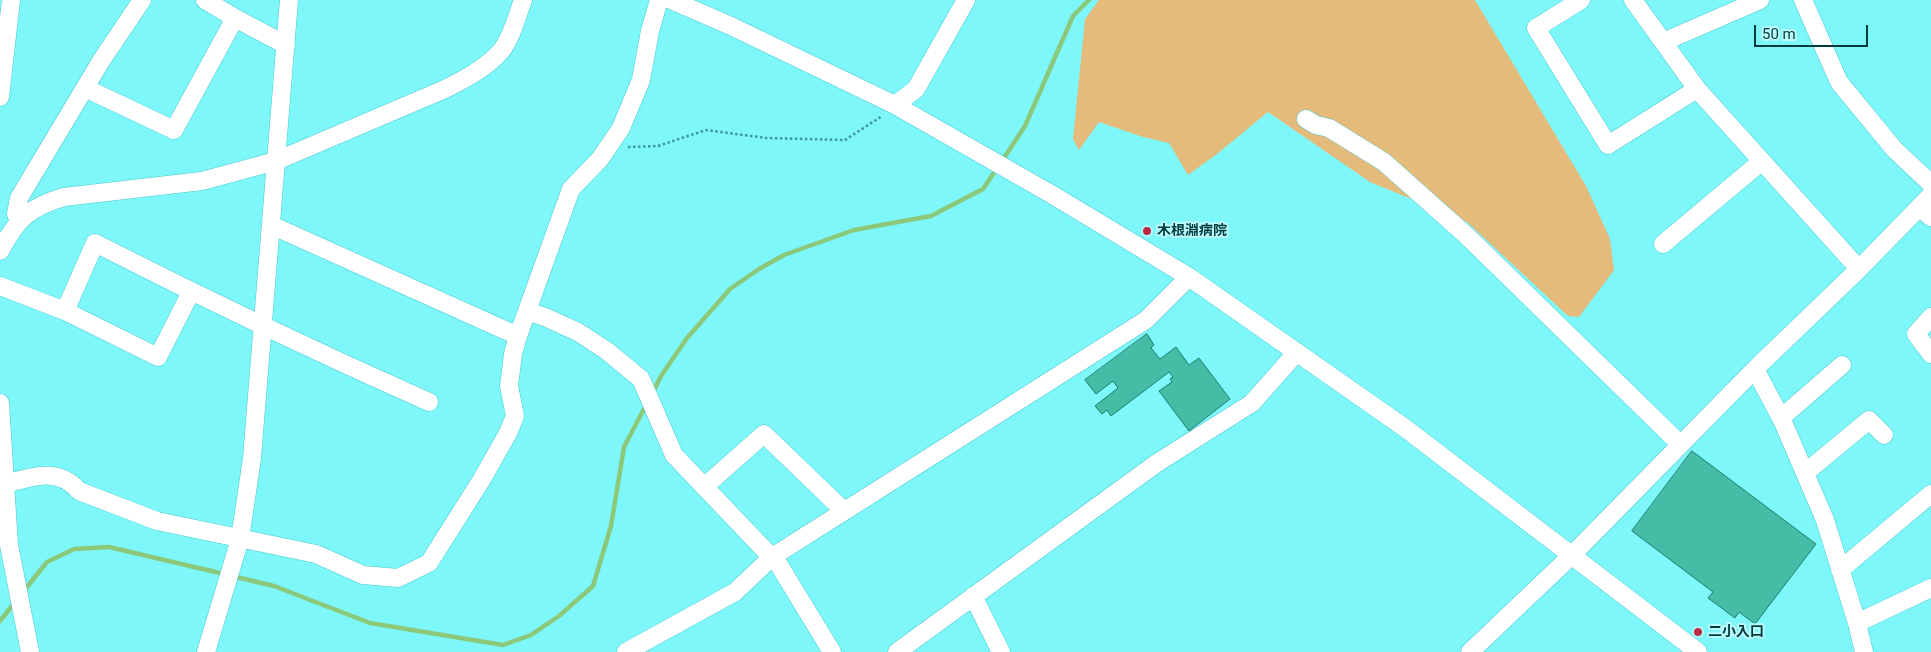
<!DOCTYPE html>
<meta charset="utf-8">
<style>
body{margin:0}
#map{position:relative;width:1931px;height:652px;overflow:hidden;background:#7ef7fb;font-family:Roboto,sans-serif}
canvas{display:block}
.scale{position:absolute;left:1754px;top:25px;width:114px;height:22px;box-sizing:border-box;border:2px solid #003a3c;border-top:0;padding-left:6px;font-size:15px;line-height:18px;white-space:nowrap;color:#003a3c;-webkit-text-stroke:4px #bafcfe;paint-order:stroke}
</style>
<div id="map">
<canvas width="1931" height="652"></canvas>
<div class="scale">50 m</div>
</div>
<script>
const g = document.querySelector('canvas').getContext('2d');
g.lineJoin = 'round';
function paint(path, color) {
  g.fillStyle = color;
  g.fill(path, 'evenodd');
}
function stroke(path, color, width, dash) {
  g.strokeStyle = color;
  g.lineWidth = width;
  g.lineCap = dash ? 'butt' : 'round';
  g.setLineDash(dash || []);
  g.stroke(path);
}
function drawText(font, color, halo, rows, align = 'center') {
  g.font = font + ' Roboto,"Noto Sans JP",sans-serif';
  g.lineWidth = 4;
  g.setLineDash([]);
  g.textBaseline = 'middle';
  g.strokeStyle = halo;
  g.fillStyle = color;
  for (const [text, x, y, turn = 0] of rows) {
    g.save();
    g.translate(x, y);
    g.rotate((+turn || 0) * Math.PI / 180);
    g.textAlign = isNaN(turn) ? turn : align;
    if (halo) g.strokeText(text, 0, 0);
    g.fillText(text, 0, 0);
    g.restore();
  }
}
const green = new Path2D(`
 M1099,0h376l111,186 24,53 4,31 -35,47 -11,-1 -101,-94 -97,-40 -102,-70 -51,42 -29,21 -19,-32 -26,-6 -44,-15 -20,28 -6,-11 12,-120z`);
const stream = new Path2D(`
 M1002,161l23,-35 48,-110 16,-16
 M653,392l8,-16 26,-38 43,-49 29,-20 25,-14 70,-25 77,-14 52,-27 14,-21
 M232,576l42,10 96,37 133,22 28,-10 28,-19 34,-30 18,-60 13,-79 23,-44
 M23,592l24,-30 27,-13 35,-2 115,27
 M0,621l15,-19`);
const building = new Path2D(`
 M1147,334l7,11 -3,3 9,11 16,-12 13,18 10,-7 31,41 -41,32 -30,-40 13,-9 -2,-3 3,-2 -4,-5 -58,44 -4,-6 -5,4 -7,-8 23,-18 -5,-7 -17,13 -11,-14z
 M1692,451l124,93 -61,80 -16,-12 -4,6 -27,-20 5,-6 -81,-61z`);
const path = new Path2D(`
 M628,147l30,-1 48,-16 60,8 79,2 37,-24`);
const minor = new Path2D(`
 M205,0l30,18
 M671,0l60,26 164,79 156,89 138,83 216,151 293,224
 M1581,0l-45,28 72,117 89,-56
 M1633,0l64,89 162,180
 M1803,0l36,82 55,67 37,35
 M1663,42l97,-42
 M85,88l89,42 61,-112 51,27
 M0,97l11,-97
 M895,105l21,-16 50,-89
 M1306,119l10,6 13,3 55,34 83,74 213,208
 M1919,207l12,10
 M20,221l-4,-7 3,-16 82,-137 41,-61
 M271,225l247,111
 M1663,244l99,-83
 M0,251c17,-32 29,-44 64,-54l138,-16 74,-20 169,-72c20,-10 41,-21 56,-38 11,-14 16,-35 22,-51
 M0,286l65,25 30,-68c110,56 221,109 334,159
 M65,311l93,46 33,-65
 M527,311l18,6 33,15 29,19 34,28 33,76 105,110 53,87
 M1931,317l-15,17 15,20
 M1755,369l28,53 42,98 32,103 7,29
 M0,403l9,142 21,107
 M1781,418l61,-53
 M1805,473l64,-53 15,15
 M5,484c26,-7 53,-18 74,7l78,30 159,33 47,21 35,3 31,-15 53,-84 26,-46 7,-17 -6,-30 4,-32 5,-18 53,-147 29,-30 21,-31 20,-48 9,-49 9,-31
 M704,487l60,-53 80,77
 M1840,570l91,-76
 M973,596l28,56
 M1857,623l74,-35
 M206,652l34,-113 12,-81 37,-458
 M626,652l109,-60 37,-35 374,-237 43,-43
 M897,652l260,-189 95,-60 45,-51
 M1470,652l101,-96 184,-187 104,-100 72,-74`);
const markers = [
 [1147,231,5,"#ba293e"],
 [1698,632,5,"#ba293e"]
];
const poiNames = [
 ["木根淵病院",1157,231],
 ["二小入口",1708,632]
];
paint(green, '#e4bb7a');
stroke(stream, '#8bc87a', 4.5);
paint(building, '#46bba6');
stroke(building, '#1f7c6c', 1);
stroke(minor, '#4bc8cd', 19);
stroke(path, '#3e979a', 2.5, [2.5, 2.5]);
stroke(minor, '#fff', 18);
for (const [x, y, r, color] of markers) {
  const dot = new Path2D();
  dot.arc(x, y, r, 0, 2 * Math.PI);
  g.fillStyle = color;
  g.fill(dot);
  stroke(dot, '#bafcfe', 2);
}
drawText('bold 14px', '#003a3c', '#bafcfe', poiNames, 'left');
</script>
